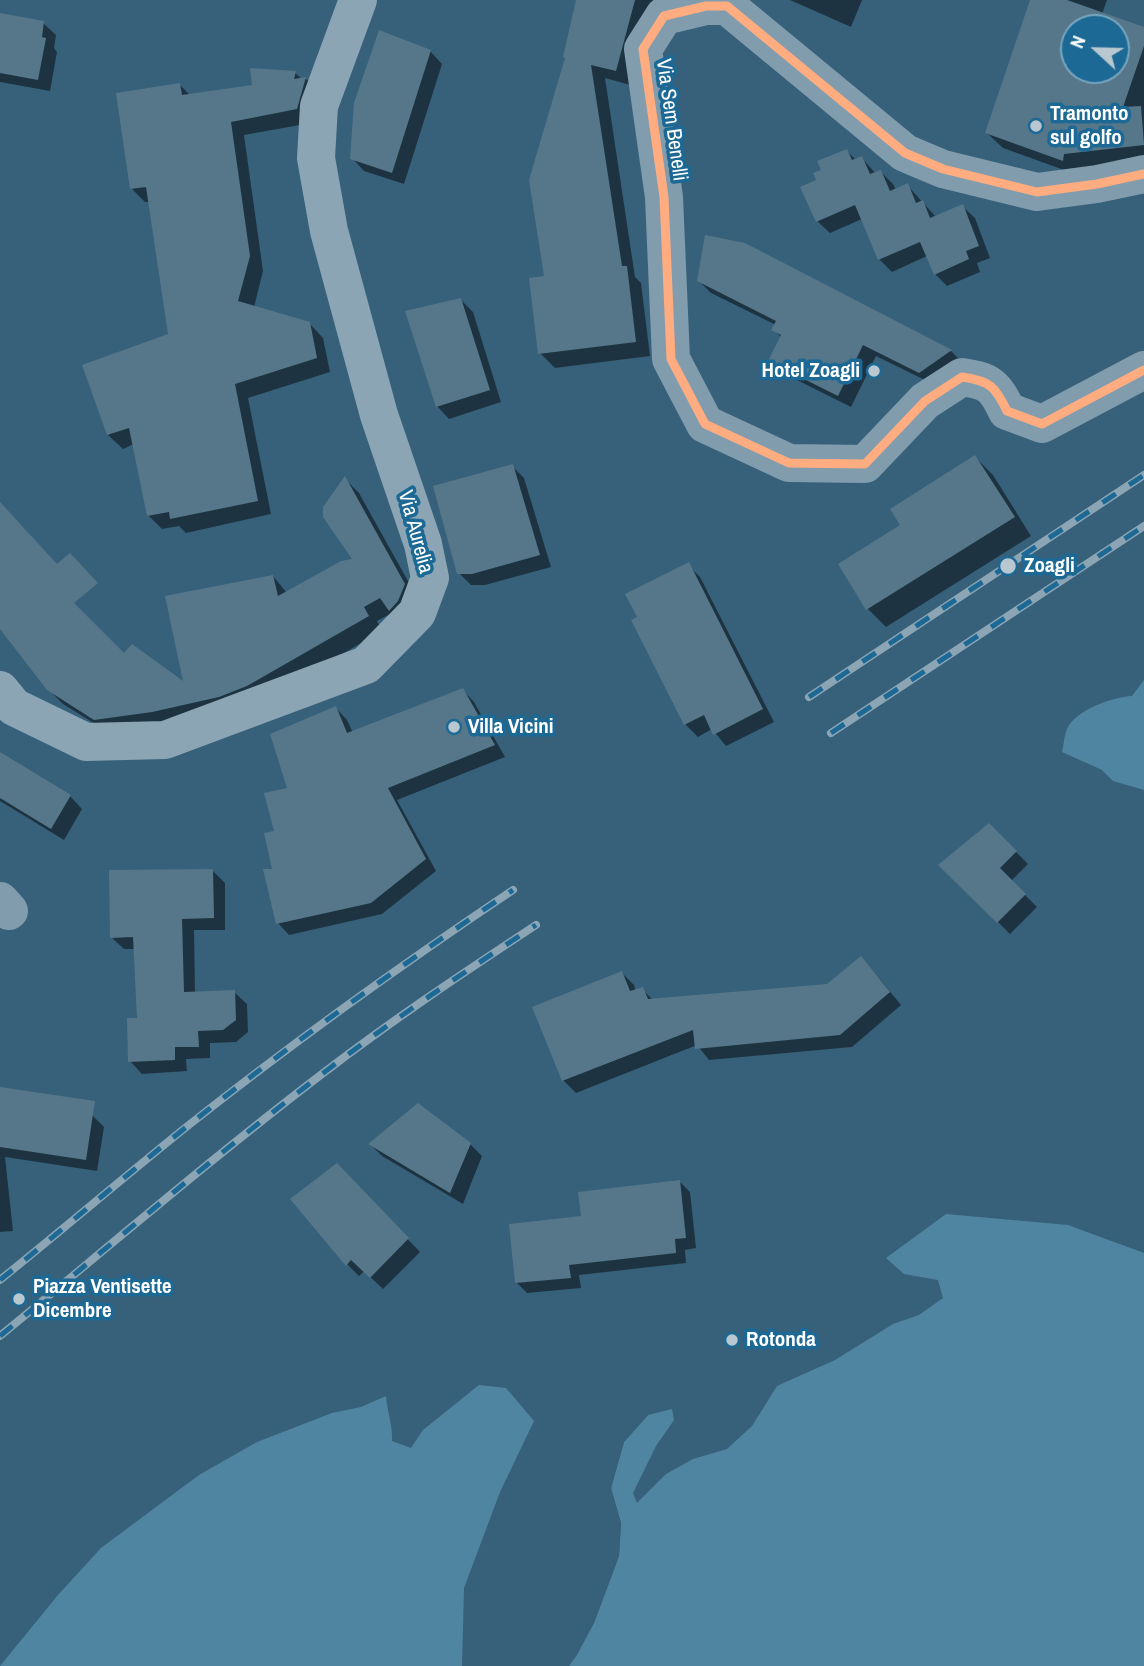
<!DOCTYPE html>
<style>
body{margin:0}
#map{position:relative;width:1144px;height:1666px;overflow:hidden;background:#37617a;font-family:"Archivo Narrow",sans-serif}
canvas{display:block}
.north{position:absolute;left:1060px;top:14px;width:70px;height:70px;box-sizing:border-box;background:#1c6995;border:2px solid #77a5bf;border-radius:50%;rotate:292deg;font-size:19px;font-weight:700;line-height:28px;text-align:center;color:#fff}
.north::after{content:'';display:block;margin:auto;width:24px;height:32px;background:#b9c8d0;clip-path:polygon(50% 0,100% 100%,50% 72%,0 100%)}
</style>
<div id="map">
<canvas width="1144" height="1666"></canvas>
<div class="north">N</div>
</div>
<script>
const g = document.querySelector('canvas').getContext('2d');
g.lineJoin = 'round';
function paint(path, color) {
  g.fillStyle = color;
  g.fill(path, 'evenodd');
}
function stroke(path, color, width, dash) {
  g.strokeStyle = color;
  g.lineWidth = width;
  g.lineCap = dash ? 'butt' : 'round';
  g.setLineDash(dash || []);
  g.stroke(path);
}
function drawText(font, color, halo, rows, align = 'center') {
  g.font = font + ' "Archivo Narrow",sans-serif';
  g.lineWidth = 7;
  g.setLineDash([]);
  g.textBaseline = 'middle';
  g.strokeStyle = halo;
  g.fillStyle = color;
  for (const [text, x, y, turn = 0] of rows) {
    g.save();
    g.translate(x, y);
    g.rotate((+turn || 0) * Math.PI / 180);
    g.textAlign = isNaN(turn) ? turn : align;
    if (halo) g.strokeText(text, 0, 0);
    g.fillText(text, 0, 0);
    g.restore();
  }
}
const water = new Path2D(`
 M1144,680v110l-31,-9 -11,-11 -40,-18c2,-7 2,-16 5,-23 8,-19 46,-32 65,-33z
 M946,1214l122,11 76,28v413h-575l25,-43 25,-67 2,-33 -10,-35 13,-46 24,-27 24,-6 2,11 -18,26 -23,47 4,10 29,-29 27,-15 34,-10 25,-23 25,-40 58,-26 58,-36 26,-9 24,-17 -5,-18 -34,-6 -18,-16z
 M479,1385l27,3 28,33 -34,71 -36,96 -2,78h-462l58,-71 43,-47 98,-73 58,-33 75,-29 29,-6 25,-11c1,15 7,30 6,45l19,7 12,-18z`);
const pier = new Path2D(`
 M648,1411v4l-24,27 -13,46 10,35 -2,33 -25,67 -17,32 -8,11h-3l24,-44 25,-66 2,-33 -10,-35 14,-47z`);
const shadow = new Path2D(`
 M578,0h75l-23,85 -25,-7 30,199 6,6 9,73 -95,12 -15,-15 27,-294z
 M790,0h72l-11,27z
 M1032,0h75l-5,14 42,22v125l-66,14 -75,-27 -16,-15zM1074,28h42v42h-42z
 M0,15l43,8 13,12 -2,13 3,4 -7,39 -50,-9z
 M430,51l12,13 -38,120 -40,-13 -12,-13z
 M295,73l7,6h4l14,13 -9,31 -67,12 19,136 -9,36 55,16 14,15 7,34 -82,26 23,116 -85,19 -7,-7 -17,3 -14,-14 -14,-71 -11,5 -15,-14 62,-100 -20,-133h-5l-14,-14 49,-103 10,10 64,-9z
 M847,151l9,9 6,-2 14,16 5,-2 12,12 3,6 11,-5 29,32 26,-11 13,12 15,40 -13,5 3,9 -33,14 -12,-12 -8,-18 -35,16 -13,-13 -17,-40 -32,14 -13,-12 1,-40 5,-10z
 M744,244l207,107 12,12 -30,21 -57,-28 -25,51 -68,-34 -12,-12 11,-23 -9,-9 3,-4 -65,-32 -12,-12z
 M461,300l12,12 28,90 -52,17 -12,-13z
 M975,457l18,18 38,61 -145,91 -18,-18 34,-84z
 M512,466l12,12 27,89 -66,18h-14l-12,-12z
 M345,479l14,14 59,106 -41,22 5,10 -120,69 -152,33 -47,-29 -15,-15 76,-34 61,30 88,-109 14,17 68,-33z
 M688,565l12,12 74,145 -48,24 -14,-17 -14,8 -13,-13 -52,-103z
 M463,690l11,12 31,55 -108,43 39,71 -54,43 -93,21 -11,-12 -3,-52 1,-39 13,-43 47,-81 11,12 6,13z
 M0,754l70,42 12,13 -18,31 -64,-39z
 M989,825l39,39 -17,17 26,26 -27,27 -70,-69z
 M213,871l12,12v47h-31l1,63 39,-1 13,12 1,28 -12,10 -26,1v15l-24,1 1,12 -45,3 -12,-13 9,-41 -4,-71h-11l-13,-12z
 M873,971l28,34 -49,42 -143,13 -12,-15 -121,48 -13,-13 59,-107 12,12 2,6 6,-2 12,12 174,-15z
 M0,1088l92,27 12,12 -7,44 -92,-14 8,74 -13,1z
 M370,1144h100l12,12 -19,48 -81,-48z
 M337,1165l83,87 -37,37 -19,-18 -5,5 -12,-12z
 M679,1181l11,11 6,56 -11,2 1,13 -107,12 2,13 -54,5 -10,-10 66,-66z`);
const building = new Path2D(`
 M576,0h59l-19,71 -25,-6 31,201h5l9,76 -98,12 -9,-76 15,-2 -15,-96 36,-122 -2,-1z
 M1030,0h37l77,27v19l-21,61 18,-1 3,39 -80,9 -1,7 -78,-28zM1074,28h42v42h-42z
 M0,13l44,8 -2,16 4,1 -8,42 -38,-7z
 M379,30l52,20 -39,123 -42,-14 4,-56z
 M250,68l46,3 -2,8 12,-2 -9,32 -66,13 19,134 -12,45 72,21 7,36 -82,26 23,117 -88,18 -1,-7 -22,4 -18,-88 -22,7 -25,-70 86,-31 -22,-147 -16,2 -14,-96 64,-10 2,12 70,-10z
 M847,149l5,11 10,-4 8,18 11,-4 9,21 18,-8 8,20 7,-3 7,18 33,-14 16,42 -13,5 3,8 -35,16 -14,-33 -42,18 -23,-55 -39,17 -16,-35 16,-7 -3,-7 8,-3 -4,-9z
 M705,235l40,8 207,107 -33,23 -56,-28 -25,51 -70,-35 13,-26 -10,-5 5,-9 -79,-40z
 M461,298l29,92 -54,17 -31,-96z
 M975,455l40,62 -149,93 -28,-46 62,-39 -10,-16z
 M513,464l27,91 -68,19h-15l-24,-88z
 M345,476l60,108 -7,17 -9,10 -9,-13 -16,9 5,9 -122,70 -28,11 -67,15 -58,8 -47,-30 -47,-61v-127l57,62 13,-11 28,30 -24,20 50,50 8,-9 51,37 -18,-85 108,-21 5,21 63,-35 11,-2 -29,-42v-10z
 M689,562l74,147 -50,26 -9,-20 -20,10 -53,-105 6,-3 -12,-23z
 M463,688l32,57 -107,43 38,71 -55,44 -95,21 -13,-55h9l-8,-36 10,-2 -10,-38 23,-5 -17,-54 66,-28 11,27z
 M0,752l71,43 -20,34 -51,-31z
 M989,823l28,28 -17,17 26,26 -29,29 -59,-58z
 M213,869l1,49 -32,1 2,73 51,-2 1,30 -13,10 -25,1 1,16h-24v13l-47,2 -1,-44h10l-4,-81 -23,1 -1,-68z
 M861,956l29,36 -50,43 -145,14 -2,-19 -131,51 -30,-74 90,-36 8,20 13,-4 5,12 179,-15z
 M0,1087l95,14 -9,59 -86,-13z
 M418,1103l53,40 -21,50 -82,-49z
 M337,1163l72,75 -39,40 -19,-18 -5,6 -56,-67z
 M680,1180l6,58 -11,1 1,14 -107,12 2,13 -56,5 -6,-59 72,-8 -3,-24z`);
const minor = new Path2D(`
 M1144,174l-47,10 -60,8 -94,-23 -38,-16 -178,-147h-21l-42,10 -21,33 21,148 7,162 34,65 84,39 76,1 60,-63 37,-24c28,4 33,9 45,34l35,13 102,-54
 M0,901l9,10`);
const major = new Path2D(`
 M0,690l14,17 72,35 79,-2 201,-75 51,-52 13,-35 -7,-34 -44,-129 -50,-184 -13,-73 3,-52 39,-106`);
const rail = new Path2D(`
 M809,697l335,-222
 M831,733l313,-207
 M0,1280c62,-50 123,-102 185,-152 106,-84 216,-163 328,-238
 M0,1336c107,-88 212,-178 322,-262 69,-53 141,-101 214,-149`);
const cycleway = new Path2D(`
 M1144,174l-47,10 -60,8 -94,-23 -38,-16 -178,-147h-21l-42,10 -21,33 21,148 7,162 34,65 84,39 76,1 60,-63 37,-24c28,4 33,9 45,34l35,13 102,-54`);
const markers = [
 [1036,126,7,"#b9c8d0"],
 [874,371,7,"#b9c8d0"],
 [1008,566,9,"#b9c8d0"],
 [454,727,7,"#b9c8d0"],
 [19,1299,7,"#b9c8d0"],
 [732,1340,7,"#b9c8d0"]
];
const poiNames = [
 ["Tramonto",1050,114],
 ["sul golfo",1050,138],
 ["Hotel Zoagli",860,371,"right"],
 ["Zoagli",1024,566],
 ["Villa Vicini",468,727],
 ["Piazza Ventisette",33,1287],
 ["Dicembre",33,1311],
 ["Rotonda",746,1340]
];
const streetNames = [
 ["Via Sem Benelli",671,120,82],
 ["Via Aurelia",415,532,75]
];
paint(water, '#5085a1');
paint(pier, '#37617a');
paint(shadow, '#0007');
paint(building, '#56778a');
stroke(minor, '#819cad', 38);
stroke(major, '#8ba5b4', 38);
stroke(rail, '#8ca5b4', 8);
stroke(rail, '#1c6995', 5, [16]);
stroke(cycleway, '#ffac80', 9);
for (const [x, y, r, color] of markers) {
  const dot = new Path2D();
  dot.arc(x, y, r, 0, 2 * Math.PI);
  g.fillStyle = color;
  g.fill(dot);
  stroke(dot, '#1c6995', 2.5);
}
drawText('bold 21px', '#fff', '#1c6995', poiNames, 'left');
drawText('21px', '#fff', '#1c6995', streetNames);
</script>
